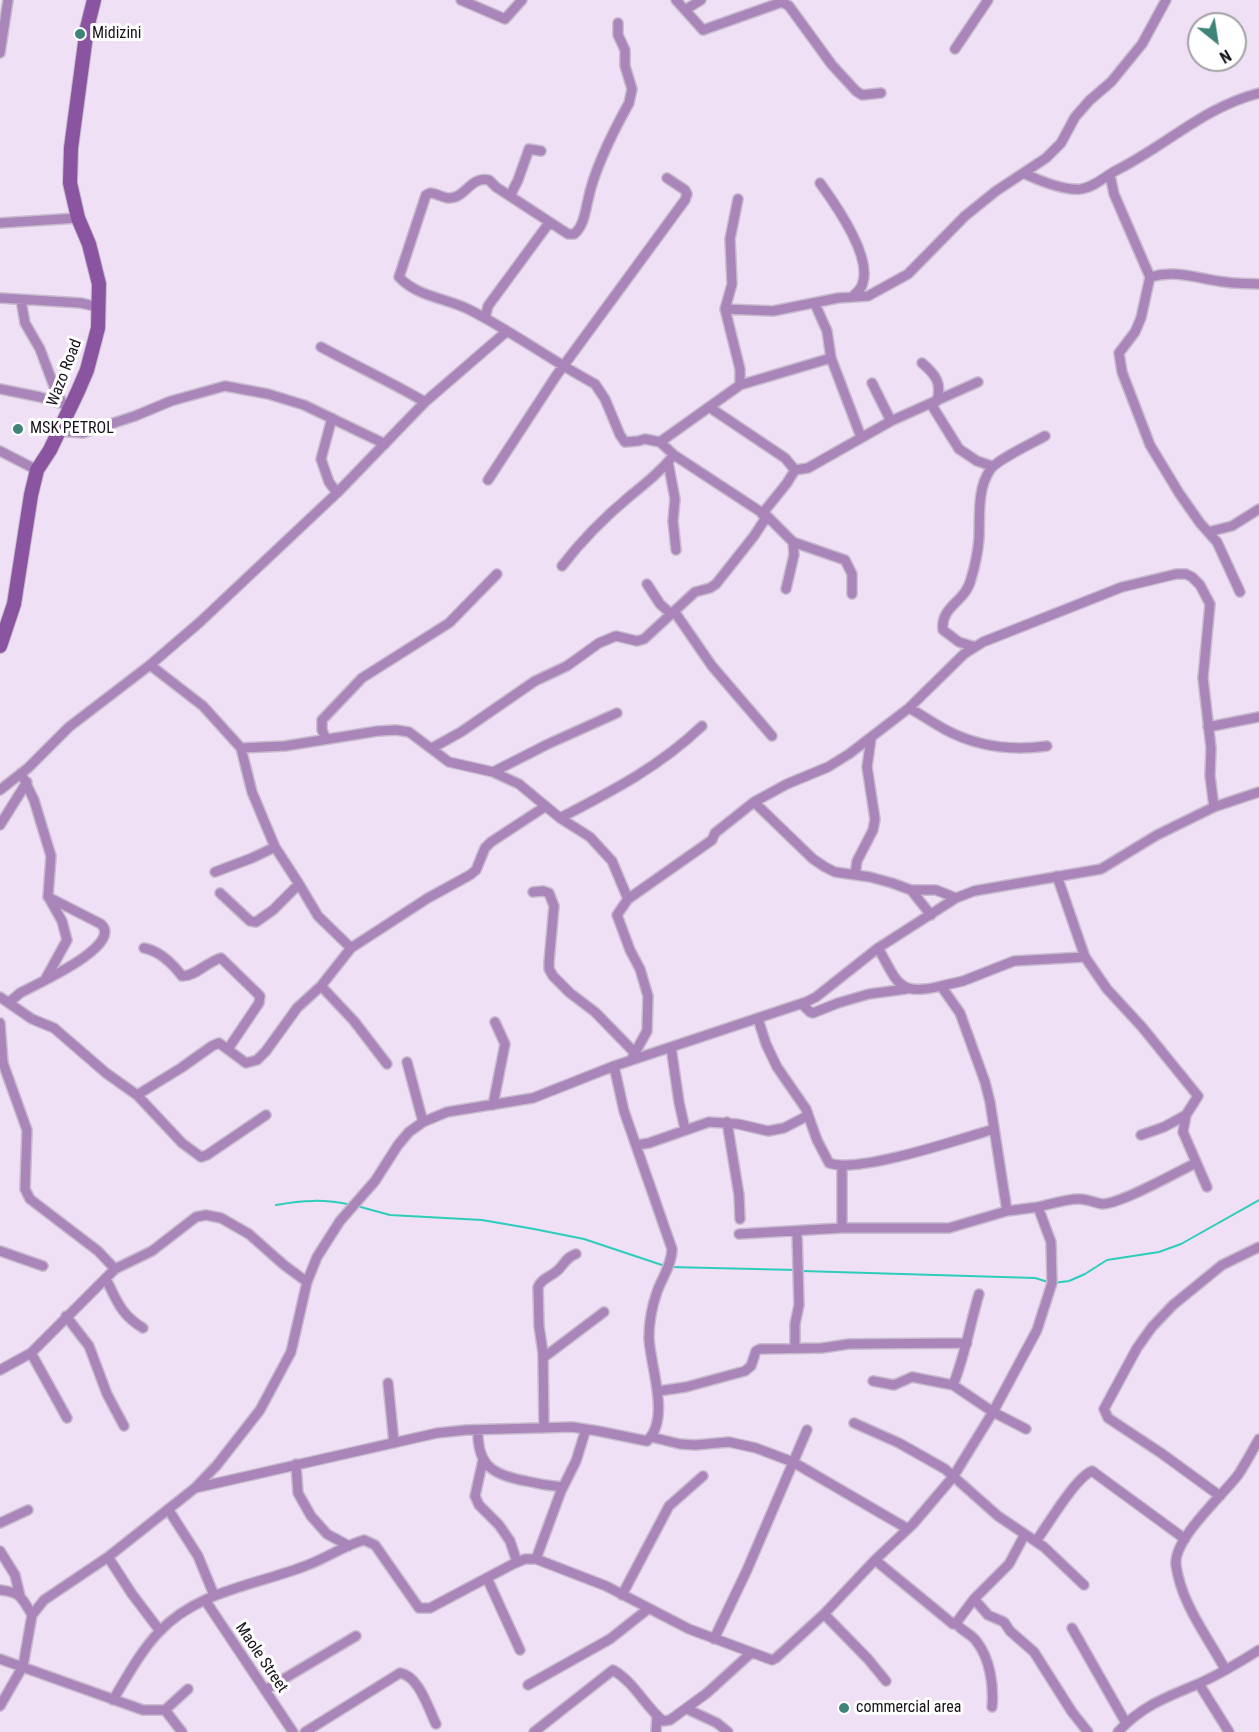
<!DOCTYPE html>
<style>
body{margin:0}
#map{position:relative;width:1259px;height:1732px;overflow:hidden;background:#efe0f6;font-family:"Roboto Condensed",sans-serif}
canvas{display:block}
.north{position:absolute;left:1187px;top:12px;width:60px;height:60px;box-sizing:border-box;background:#fff;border:2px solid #a3a1a3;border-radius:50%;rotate:150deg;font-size:16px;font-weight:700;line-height:24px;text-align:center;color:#18131a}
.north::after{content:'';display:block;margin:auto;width:21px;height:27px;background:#3f8479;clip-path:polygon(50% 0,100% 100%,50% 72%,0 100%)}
</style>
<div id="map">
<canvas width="1259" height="1732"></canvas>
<div class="north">N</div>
</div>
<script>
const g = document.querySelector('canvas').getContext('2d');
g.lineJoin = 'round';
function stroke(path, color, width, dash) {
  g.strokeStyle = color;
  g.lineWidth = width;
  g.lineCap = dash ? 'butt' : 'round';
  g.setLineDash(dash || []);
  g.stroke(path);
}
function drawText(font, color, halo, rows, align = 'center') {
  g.font = font + ' "Roboto Condensed",sans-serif';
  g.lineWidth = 6;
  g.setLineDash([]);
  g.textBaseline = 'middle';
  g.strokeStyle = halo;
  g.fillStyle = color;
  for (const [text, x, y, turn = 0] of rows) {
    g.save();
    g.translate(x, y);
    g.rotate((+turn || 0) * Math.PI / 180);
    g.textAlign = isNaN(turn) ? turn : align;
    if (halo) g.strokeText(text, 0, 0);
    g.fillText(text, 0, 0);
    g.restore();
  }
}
const stream = new Path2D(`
 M276,1205c27,-5 49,-6 75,0
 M357,1206l33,9 92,5 52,9 50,10 81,27
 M670,1267l126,3
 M802,1271l233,7 13,4
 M1053,1283l16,-2 16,-7 22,-14 52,-8 22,-8 78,-44`);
const street = new Path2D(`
 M461,0l44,19 17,-19
 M676,0l27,30 79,-28 7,4 43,59 24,26 6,4 19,-2
 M685,10l16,-10
 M618,23v12l7,15v16l7,23 -3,14c-15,27 -35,67 -41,97 -3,12 -4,26 -14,34h-6l-72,-47 -7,-7c-19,-4 -23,18 -40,18 -6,0 -13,-5 -19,-5l-4,2 -27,82c18,20 48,21 71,33 43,22 82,51 125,74l10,15 15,36 5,7 13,-1 7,-2 15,3 14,13 93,61 26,26 52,18 7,14v20
 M955,49l33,-49
 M0,53l8,-53
 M1023,173c15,7 41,18 58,16 14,-2 24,-13 36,-19 50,-25 87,-63 142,-77
 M1110,175l4,19 36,83 -9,41 -6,14 -16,21 3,19 28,73 29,48 21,30 17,19 23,50
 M820,183c16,22 51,72 43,99 -1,7 -6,10 -11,15
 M510,196l8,-16 11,-31 12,2
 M738,199l-8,40 2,45 -7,25 15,60v16
 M0,223l78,-5
 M1150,277c28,-8 48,2 75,5 11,2 23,1 34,2
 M0,298l81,5 17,4
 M21,300l4,23 15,26 15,40 8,15
 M815,304l12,27 4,27 30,79
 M725,309l48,2 65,-13 30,-2 40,-22 57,-58 31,-25 50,-33 15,-15 14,-26 15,-17 21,-18 31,-38 24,-44
 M485,318l3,-12 61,-83
 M321,347c35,19 70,35 104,55
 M922,363c14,12 20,20 15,38
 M872,383l19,38
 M0,389l40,8 26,8
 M931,404l28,45 18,12 15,5
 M709,407l76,51 10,12
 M332,418l-11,41 8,23 8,11
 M59,431l24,2 52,-17 36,-15 54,-15 43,8 36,11 81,39
 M660,442l80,-57 91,-27
 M0,451l37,19
 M668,462l7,37 -2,22 3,29
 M488,480l68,-104 129,-176 2,-6 -2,-4 -18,-12
 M762,514l25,-31 8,-13 13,-2 83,-47 87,-39
 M1208,532l24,-6 27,-17
 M562,566c19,-25 44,-50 68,-70 16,-13 31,-25 44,-41
 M647,584l13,20 11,10
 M786,589l8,-34 -1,-13
 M674,611l38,55 60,70
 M975,647l-16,-5 -16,-12c-3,-24 23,-28 28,-51 4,-13 7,-28 8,-41 1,-22 -2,-49 11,-68 6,-10 43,-27 55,-34
 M150,665l53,41 38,42 11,44 23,55 24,37 19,32 33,32
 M909,708c13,7 24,15 37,22 32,17 65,21 101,16
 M1208,727l51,-10
 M326,739l-4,-9v-10l40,-42 87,-55 48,-49
 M241,748l44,-2 93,-15 18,-1 13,2 40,30 44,10 26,12 41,34 30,19 22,24 16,38 -11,16 13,35 10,19 8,27 -1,35 -16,29
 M432,748l29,-16 74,-51 32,-15 32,-23 17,-7 21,5 7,-2 51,-47 15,-4 6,-4 38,-48 13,-20
 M493,772l55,-28 69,-31
 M0,790l28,-22 41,-41 81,-62 50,-43 137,-129 88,-91 81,-70
 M754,802l59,57 12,8 10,5 35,5 22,6 19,7h25l20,8
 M560,818c52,-27 99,-51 142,-92
 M0,825l27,-43
 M215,872l37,-14 23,-11
 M855,875l2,-14 16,-31 2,-11 -8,-52 4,-28
 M1057,876l28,81 22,32 35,38 56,69 -12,19 -3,17 24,55
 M911,890l20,25
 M533,892l10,-1 6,2 5,13 -5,56v7l4,7 17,17 25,19 40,41
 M220,893l30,28 6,1 17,-12 26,-26
 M628,899l84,-59 3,-7 39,-31 33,-18 41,-17 21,-13 60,-46 55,-54 19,-12 139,-55 54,-13h10l6,3 8,8 10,19 -7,74 8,70 -1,28 4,31
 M144,948c16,3 28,15 38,28 12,1 25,-14 39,-18l39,38 -1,7 -31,46
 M45,980l22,-40 -5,-19 -13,-23
 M321,986l33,35 33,43
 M941,986l22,-5 51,-20 71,-4
 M0,997l32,22 22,9 52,45 31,22 45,48 19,14 6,-2 59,-40
 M9,1002c4,-3 8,-6 11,-9 14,-8 104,-47 81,-69l-53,-27 3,-41 -17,-56 -13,-27
 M802,1004l8,8 3,1 25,-10 31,-9 37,-5
 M758,1019l8,25 11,23 29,42 11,31 12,23c29,11 131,-24 165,-34
 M0,1023l3,40 24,67 -2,59 5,10 68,52 17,18
 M671,1047l8,55 6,27
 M407,1062l16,60
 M137,1095l44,-27 31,-22 7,-3 27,20 11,-3 9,-9 31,-43 24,-22 30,-38 77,-50 42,-23 6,-5 9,-22 6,-6 55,-36
 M493,1105l12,-61 -10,-22
 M727,1122l12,73 1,24
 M1141,1135l23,-8 22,-12
 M637,1145l12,-2 60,-21 29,2 30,7 16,-3 23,-12
 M842,1166v62
 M1038,1207c13,-3 28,-8 41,-8 9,0 16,4 23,5 19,0 75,-32 94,-41
 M739,1234l103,-6h107l58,-17
 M0,1251l43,15
 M106,1279c11,22 15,36 37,49
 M66,1316l23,30 18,48 17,32
 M795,1348v-24l4,-19 -2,-73
 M31,1353l36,65
 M543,1358l61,-46
 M0,1370l31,-17 84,-84 37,-18 44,-34 10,-2 15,3 28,16 35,31 23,17
 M873,1381l21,4 18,-8 41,8 40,27 33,17
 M388,1383l6,60
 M953,1385c12,-29 17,-61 26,-91
 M659,1391l27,-4 59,-16 6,-5 5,-15 4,-2 62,-1 27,-4 118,-1
 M854,1423l45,20 46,26 53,47 46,31 40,38
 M544,1428l-1,-75 -4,-27 -1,-39c4,-9 12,-10 19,-16 7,-6 9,-14 19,-17
 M478,1430c-1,36 15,45 48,51 12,3 24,5 37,6
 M651,1437l29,7 15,1 34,-3 27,6 37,14 115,67
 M483,1460l-8,36 4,9 20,20 11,16 7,21
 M296,1464l2,29 13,23 16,18 22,12
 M195,1488l242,-55 29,-3 106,-3 26,4 49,10c24,-22 3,-75 2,-103 0,-14 3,-32 8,-46 5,-14 15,-28 15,-43l-48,-138 -10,-45
 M1220,1496l-59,-43 -53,-35 -4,-9 33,-61 15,-21 21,-22 49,-40 37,-18
 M168,1509l30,47 16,39
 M0,1523l28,-13
 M1036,1541c12,-16 39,-63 56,-70l93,68
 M0,1551l15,24 5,21
 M108,1557l24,37 28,37
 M536,1559l25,-68 15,-30 10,-32
 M875,1560l78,64 3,-1 18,-24 35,-35 16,-30
 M487,1578l33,72
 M0,1590c21,2 22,8 32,25
 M622,1595l47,-89 34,-30
 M974,1599l14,16 16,7 6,9 24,21 38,60 16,20
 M205,1600l88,132
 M824,1614l44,45 18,22
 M956,1623c5,8 16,11 21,19 13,17 17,44 15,65
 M1072,1628l54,95
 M714,1639l33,-69 60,-140
 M0,1659l143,51h22l23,-21
 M1225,1669c-18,-33 -44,-66 -49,-104 -3,-26 47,-70 62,-90 8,-12 14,-24 21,-36
 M1199,1684l30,48
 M528,1685l82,-46 38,-30
 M265,1690l91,-54
 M113,1700c14,-23 27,-48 46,-68 38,-41 97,-47 146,-66 20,-7 38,-20 59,-26l11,5 44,63h11l83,-44 12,-5h11l70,27 83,43 83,31 4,-2 48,-44 51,-54 38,-36 40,-47 40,-65 44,-82 15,-47 -1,-41 -13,-35 -31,4 -17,-109 -5,-20 -25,-69 -19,-27c-44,11 -43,-4 -63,-38
 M0,1706l23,-40 9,-51 12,-15 64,-43 87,-69 22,-23 43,-55 31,-58 16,-70 10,-25 23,-36 35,-40 23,-36 11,-13 14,-10 24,-10 86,-14 81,-32 192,-64 10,-5 62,-49 78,-50 18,-7 127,-22 56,-34 57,-28 45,-15
 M687,1709l30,14 11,9
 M165,1710l17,22
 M305,1732l95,-59c19,3 28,35 36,51
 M534,1732l79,-62c21,12 32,36 50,51l7,-1 37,-27 44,-40
 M656,1732l1,-16
 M1118,1732c23,-26 49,-35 80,-48 20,-9 42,-22 61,-34`);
const secondary = new Path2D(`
 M0,646l14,-42 17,-109 6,-25 13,-20 28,-59 9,-21 11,-42 1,-44 -10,-40 -11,-26 -8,-35 1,-35 16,-120 7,-28`);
const markers = [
 [80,34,6,"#3f8479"],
 [18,429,6,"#3f8479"],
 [844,1708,6,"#3f8479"]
];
const poiNames = [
 ["Midizini",92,34],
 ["MSK PETROL",30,429],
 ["commercial area",856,1708]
];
const streetNames = [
 ["Wazo Road",65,373,-69],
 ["Maole Street",261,1658,56]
];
stroke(stream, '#2ccdba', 2);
stroke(street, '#c8bbce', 12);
stroke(secondary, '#c8bbce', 16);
stroke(street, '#a985b9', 9);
stroke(secondary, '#8a54a1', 14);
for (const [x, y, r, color] of markers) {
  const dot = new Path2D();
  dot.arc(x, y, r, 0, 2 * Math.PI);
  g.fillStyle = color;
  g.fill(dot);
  stroke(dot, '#fff', 2);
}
drawText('16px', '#18131a', '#fff', poiNames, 'left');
drawText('16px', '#18131a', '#fff', streetNames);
</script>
